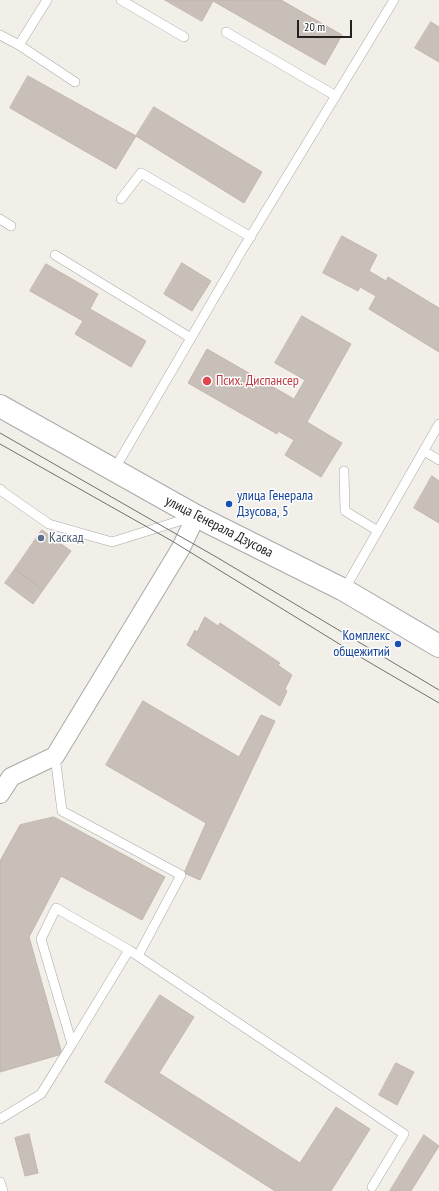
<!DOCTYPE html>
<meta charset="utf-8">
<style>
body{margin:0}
#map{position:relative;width:439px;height:1191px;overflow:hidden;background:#f2efe9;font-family:"PT Sans Narrow",sans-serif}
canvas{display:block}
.scale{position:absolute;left:297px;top:20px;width:55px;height:18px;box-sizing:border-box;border:2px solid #222;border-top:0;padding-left:5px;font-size:12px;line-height:14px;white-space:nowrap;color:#222;-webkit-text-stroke:3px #fff;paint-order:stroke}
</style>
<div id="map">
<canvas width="439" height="1191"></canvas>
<div class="scale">20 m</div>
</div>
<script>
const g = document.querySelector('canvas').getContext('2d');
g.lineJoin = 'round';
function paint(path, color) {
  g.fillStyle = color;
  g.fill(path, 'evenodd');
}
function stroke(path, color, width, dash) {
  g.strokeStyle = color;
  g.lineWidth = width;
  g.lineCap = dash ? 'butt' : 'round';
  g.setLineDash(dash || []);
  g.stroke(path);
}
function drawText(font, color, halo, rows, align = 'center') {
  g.font = font + ' "PT Sans Narrow",sans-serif';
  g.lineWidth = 3;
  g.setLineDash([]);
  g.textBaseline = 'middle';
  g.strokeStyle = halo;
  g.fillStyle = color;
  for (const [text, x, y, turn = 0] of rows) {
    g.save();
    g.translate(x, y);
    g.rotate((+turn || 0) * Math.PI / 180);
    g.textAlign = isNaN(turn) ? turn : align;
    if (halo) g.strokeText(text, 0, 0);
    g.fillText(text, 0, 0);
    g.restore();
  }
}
const building = new Path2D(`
 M165,0h116l61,35 -17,30 -112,-64 -11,20z
 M431,22l8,5v35l-24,-14z
 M28,76l108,60 -20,33 -106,-61z
 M154,107l108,65 -18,31 -108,-67z
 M342,236l35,19 -8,16 17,10 2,-4 51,31v44l-70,-43 7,-13 -16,-9 -2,4 -35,-18z
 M182,263l29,18 -19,30 -28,-17z
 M46,264l52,30 -8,15 56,32 -15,26 -56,-33 8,-13 -53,-30z
 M302,316l49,28 -44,78 35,21 -21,34 -36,-22 9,-15 -16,-9 -1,3 -89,-51 19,-34 87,50 11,-19 -30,-17z
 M432,476l7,5v42l-25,-15z
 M42,530l29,21 -28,39 -28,-21z
 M15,569l28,21 -10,14 -28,-21z
 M205,617l13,9 2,-3 60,40 -2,2 14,10 -7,14 2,2 -7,15 -93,-61 8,-15 2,2z
 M143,701l96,56 22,-42 14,6 -75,159 -16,-7 22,-50 -100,-58z
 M54,817l111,60 -23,43 -81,-44 -32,61 33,117 -62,18v-211l20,-36z
 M160,995l34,22 -35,56 141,90 36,-56 34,22 -39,62h-56l-170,-109z
 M396,1063l18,9 -17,33 -18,-10z
 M29,1134l9,39 -13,3 -10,-38z
 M424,1135l15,11 -28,45h-21z`);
const service = new Path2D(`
 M121,0l63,37
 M226,32l110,64
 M0,35l19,10 28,-45
 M19,45l56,37
 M121,199l20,-26 110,64
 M0,219l11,7
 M55,255l136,83
 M424,451l15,9
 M114,470l127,-218 153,-252
 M344,471l1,40 33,20
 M0,489l3,3 46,32 63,18 80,-25
 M344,590l95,-166
 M55,756l7,55 119,64 -43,81 266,178 -32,53
 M129,950l-57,94 -31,-105 15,-31 73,42 9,6
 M0,1119l41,-25 31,-50
 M0,1182l3,9`);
const minor = new Path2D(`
 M0,794l11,-17 44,-21 126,-208 15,-32`);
const tertiary = new Path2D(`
 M0,406l196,110 148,74 95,56`);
const tram = new Path2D(`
 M0,433l218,125 221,132
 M0,444l172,97 195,120 72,42`);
const markers = [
 [207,381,5,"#e0444e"],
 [229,504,4,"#1a4fb4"],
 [41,538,4,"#5c6f8a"],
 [398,644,4,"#1a4fb4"]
];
const healthNames = [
 ["Псих. Диспансер",216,381]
];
const transitNames = [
 ["улица Генерала",237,496],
 ["Дзусова, 5",237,512],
 ["Комплекс",390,636,"right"],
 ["общежитий",390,652,"right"]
];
const streetNames = [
 ["улица Генерала Дзусова",219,527,27]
];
const serviceNames = [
 ["Каскад",49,538]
];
paint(building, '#c7bfb8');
stroke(building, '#c4b6ab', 1);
stroke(service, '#a9a9a9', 10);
stroke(minor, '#a9a9a9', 20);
stroke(tertiary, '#a9a9a9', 24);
stroke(service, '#fff', 9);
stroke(minor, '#fff', 18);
stroke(tertiary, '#fff', 22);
stroke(tram, '#707070', 1);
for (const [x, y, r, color] of markers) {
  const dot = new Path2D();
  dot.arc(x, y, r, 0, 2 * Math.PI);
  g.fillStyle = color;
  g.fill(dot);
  stroke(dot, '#fff', 1.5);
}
drawText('14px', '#be3a42', '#fff', healthNames, 'left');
drawText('14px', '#164399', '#fff', transitNames, 'left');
drawText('14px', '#222', '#fff', streetNames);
drawText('14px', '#4e5e75', '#fff', serviceNames, 'left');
</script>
